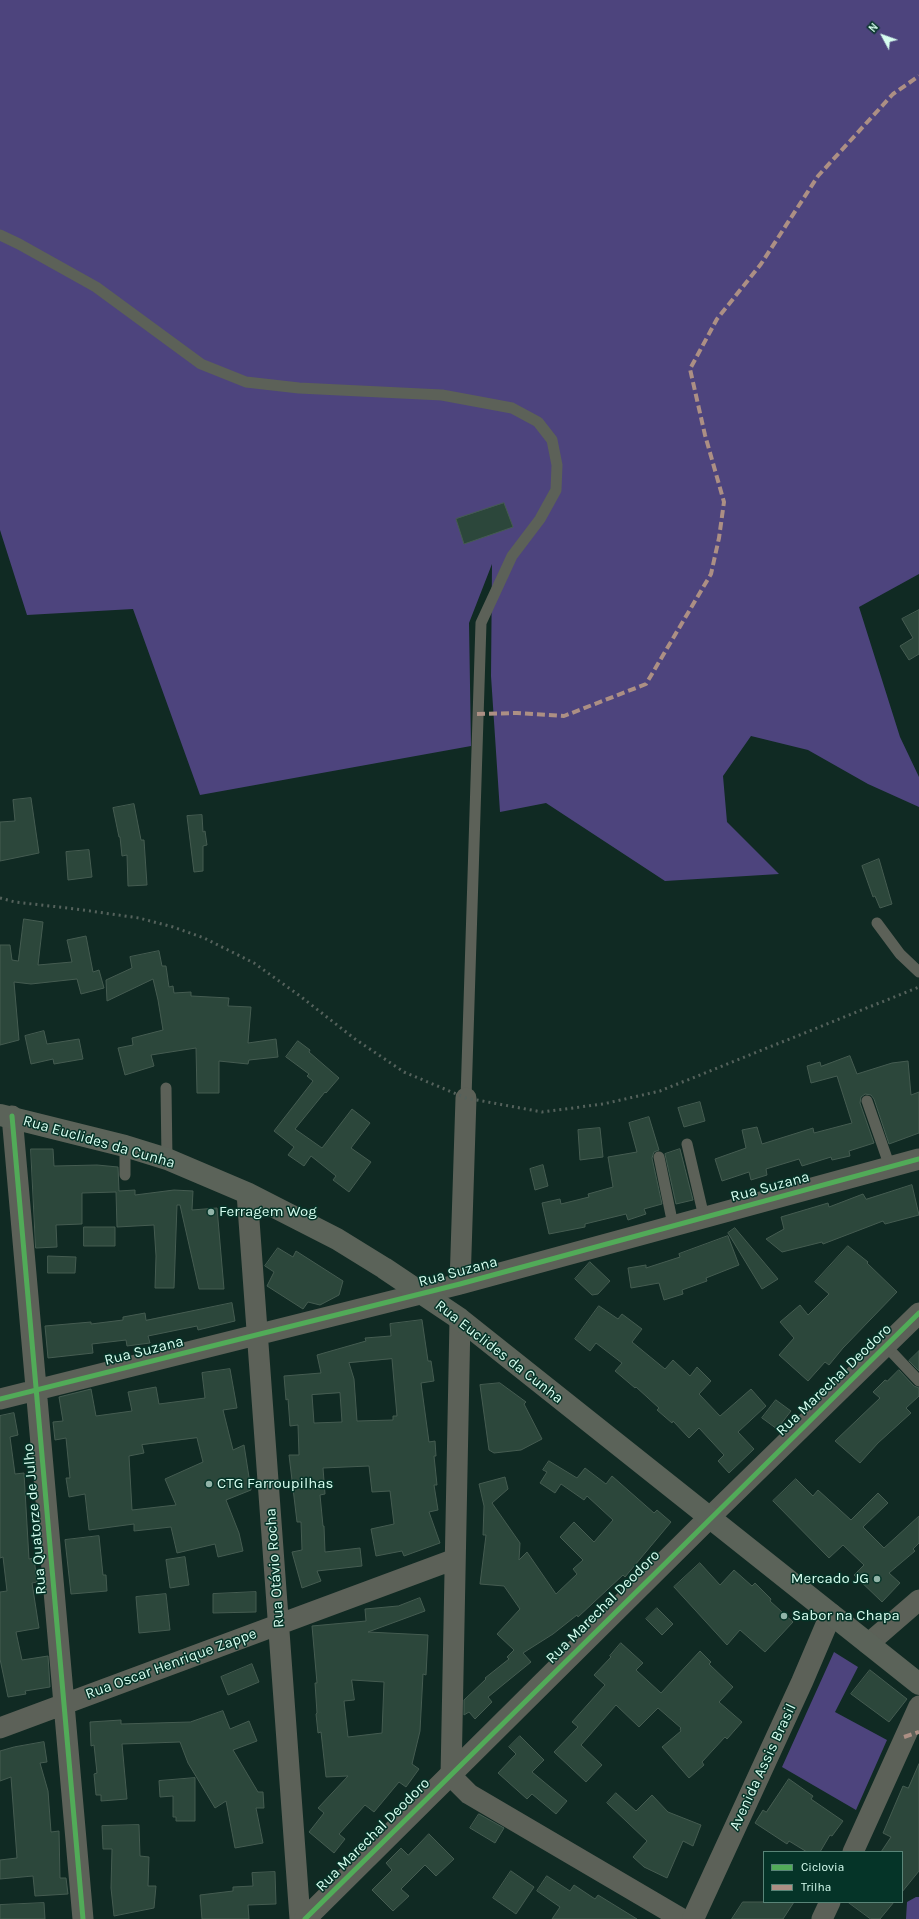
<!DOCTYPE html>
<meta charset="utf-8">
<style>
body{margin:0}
#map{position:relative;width:919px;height:1919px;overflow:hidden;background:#102a23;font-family:Karla,sans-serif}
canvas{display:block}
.legend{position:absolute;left:763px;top:1851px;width:140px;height:52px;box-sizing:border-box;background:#053428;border:1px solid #598578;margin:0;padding:5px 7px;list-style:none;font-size:12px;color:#d7fef0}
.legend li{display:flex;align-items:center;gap:8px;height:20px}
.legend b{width:20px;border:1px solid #598578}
.north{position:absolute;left:863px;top:16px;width:40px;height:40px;-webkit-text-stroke:3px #053428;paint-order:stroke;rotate:311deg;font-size:11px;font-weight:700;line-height:16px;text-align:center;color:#d7fef0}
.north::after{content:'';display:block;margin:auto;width:14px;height:18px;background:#d7fef0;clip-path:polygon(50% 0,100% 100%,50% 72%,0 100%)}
</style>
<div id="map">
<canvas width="919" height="1919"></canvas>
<ul class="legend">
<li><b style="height:5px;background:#51ab58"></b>Ciclovia</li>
<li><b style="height:5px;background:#ac8f84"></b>Trilha</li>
</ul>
<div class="north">N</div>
</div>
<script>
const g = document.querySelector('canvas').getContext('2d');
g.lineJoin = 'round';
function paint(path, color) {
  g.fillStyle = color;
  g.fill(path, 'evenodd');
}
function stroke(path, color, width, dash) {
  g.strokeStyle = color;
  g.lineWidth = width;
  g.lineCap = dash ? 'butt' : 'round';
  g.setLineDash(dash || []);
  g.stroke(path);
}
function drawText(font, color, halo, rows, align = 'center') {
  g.font = font + ' Karla,sans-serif';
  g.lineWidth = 3;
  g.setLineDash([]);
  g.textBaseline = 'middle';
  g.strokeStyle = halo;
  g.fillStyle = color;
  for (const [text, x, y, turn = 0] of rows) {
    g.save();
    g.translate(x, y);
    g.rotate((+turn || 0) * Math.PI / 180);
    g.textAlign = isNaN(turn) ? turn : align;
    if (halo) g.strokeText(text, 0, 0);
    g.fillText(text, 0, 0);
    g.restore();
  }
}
const green = new Path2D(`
 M0,0h919v574l-60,33 41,130 19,40v30l-51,-23 -60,-34 -57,-14 -28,40 4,46 52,52 -114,7 -119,-78 -46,9 -9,-136 1,-112 -23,59 2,123 -271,49 -67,-186 -106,6 -27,-85z
 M834,1652l24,15 -23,45 52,28 -31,70 -74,-43z
 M916,1897h3v22h-13l1,-17z`);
const building = new Path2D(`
 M504,503l9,24 -49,17 -8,-25z
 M919,610v44l-10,6 -9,-14 13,-8 -11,-19z
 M31,798l8,55 -39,8v-39l15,-1 -2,-21z
 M134,804l7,36h3l3,45 -19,1 -1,-31 -5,1 -2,-19h-1l-6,-29z
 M202,815l1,17 2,-1 2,14 -4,1v25l-9,1 -7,-56z
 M89,850l3,27 -24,3 -2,-28z
 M879,859l13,45 -12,4 -5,-12 -2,1 -11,-31z
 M24,919l19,3 -5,43 34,-3 -5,-22 19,-4 7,36 6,-2 5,18 -23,6 -4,-15 -46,5 -17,-2 5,58 -19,5v-100h10l2,15 6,1z
 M159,951l3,15h4l3,21 4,-1 1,7 17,-1v4l38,2 -1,8 23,1 -3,36 28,-4 2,18 -29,3 -1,4 -29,-3v32h-22l-1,-45 -45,7 3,11 -29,9 -7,-27 15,-3 -1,-7 31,-8 -5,-30 -5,-21 -46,22 -1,-21 26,-12 -2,-11z
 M44,1031l3,13 32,-5 4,20 -29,5 -1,-5 -22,5 -6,-28z
 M298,1041l12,9 -1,2 30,26 -13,15 -1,-1 -30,37 27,19 30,-39 18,14 -19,25 20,14 -22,30 -16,-12 3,-4 -25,-20 -7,10 -16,-11 6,-8 -20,-16 39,-50 -6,-5 2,-2 -23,-17z
 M850,1056l7,18 35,-11 16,-2 3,34 8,-3v41l-30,11 -15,-45 -3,-4 -6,-1 -4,3 -1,6 14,40 -25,8 1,5 -18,4 -1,-3 -29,9 -3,-7 -33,10 1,6 -16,5 -2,-8 -27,9 -7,-22 31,-11 -4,-18 15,-3 5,17 51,-16 1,5 38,-10 -15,-47 -26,7 -4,-17 13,-4 1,4z
 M700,1102l5,19 -21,6 -6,-19z
 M649,1117l10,33 -5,2 -2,6 10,46 -18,5 2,5 -18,6 -2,-6 -41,10v3l-36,7 -7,-31 18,-4 1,5 28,-7 -1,-3 25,-7 -5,-30 29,-5 -8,-29z
 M600,1128l3,29 -23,3 -2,-30z
 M31,1149h22l1,17 43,-1 21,2 1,24 16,-1v5l39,-5 19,1 -1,19 25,-2 7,81h-25l-19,-84h-3l-3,83h-19l1,-32 -2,-31 -37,2 -1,-35 -34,1v31l-26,1 1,22 -21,1z
 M680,1149l13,51 -17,4 -11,-50z
 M543,1165l5,21 -13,4 -5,-21z
 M912,1185l7,30 -34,9 -2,-3 -60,23 -1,-2 -40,10 -16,-13 18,-10 -3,-12 47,-14 1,4 34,-13 3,5z
 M84,1227h31v19h-31z
 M735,1228l43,51 -16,10 -34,-56z
 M728,1236l11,29 -33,13 1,3 -25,9 1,4 -19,6 -5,-17 -28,5 -3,-20 18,-3v3l34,-11 -1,-3z
 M848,1246l20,16 -1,1 30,29 -54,56 -14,17 -4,-3 -17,19 -29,-26 15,-17 -14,-16 20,-17 8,10 21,-21 -14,-12z
 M278,1248l15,9 3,-6 47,30 -4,14 -19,10 -12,-3 -5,7 -36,-23 7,-14 -9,-6z
 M48,1256l28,1 -1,16h-27z
 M590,1262l20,19 -12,13 -6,1 -17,-16z
 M232,1303l3,18 -37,9 -1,-4 -49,10 2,7 -23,3 -1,-6 -34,4 1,9 -45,5 -3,-32 46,-4v2l32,-4v-3l22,-4 1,7z
 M599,1306l19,13 4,-5 20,15 -10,13 33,27 8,-9 17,16 7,-9 14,14 -12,13 21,22 31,-27 15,17 -28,26 16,17 -25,24 -11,-12 6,-6 -25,-27 -10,10 -16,-17 -1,2 -15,-13 2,-2 -23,-21 -1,1 -20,-17 7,-8 -26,-20 -6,8 -15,-12z
 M422,1320l6,41h3l3,20 -13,2 8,59 6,-1 1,15h-2l3,29h-3l4,25 -9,2 11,31 -36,13 -2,-5 -26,5 -5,-27 23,-5 -4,-33 -18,1 -3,-26 -46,2 2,26 -5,1 3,31h1l1,26 35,-4 2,18 -45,5 4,10 -19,7 -10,-36 10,-2 -1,-28h-4l-8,-67h10l-1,-30 -8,1 -2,-27 -2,1 -2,-24 37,-3 -4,-18 49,-14 -1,-3 26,-2 -1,-12zM392,1359l5,57h-4v4l-36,1 -3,-42 -5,-16zM340,1393l2,29 -28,1 -2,-28z
 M919,1351v20l-10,-10z
 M230,1369l7,39 -14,2 10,40 11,-5 7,45 -25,10 13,33 4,18 -25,6 -3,-13 -38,9 -6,-26 -37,4v-7l-45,6 -4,-36 -16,3 -3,-19h4l-4,-40 -11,2 -2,-18 10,-1 -4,-24 32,-8 5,27 36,-5 -4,-19 28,-5 3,17 46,-6 -3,-25zM197,1438l6,24 -38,17 11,26 -44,5 -3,-54 15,-3 -2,-8z
 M899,1370l15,16 5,2v8l-13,12 5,5 -33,30 -18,20 -25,-22 45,-43 -7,-6 12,-12 2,1z
 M500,1383l26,19 -2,2 18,35 -21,11 -27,3 -5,-3 -9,-65z
 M776,1400l15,11 -14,18 -15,-11z
 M14,1413l4,22 -8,2 5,37 9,-1 5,86 5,-1 3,24 -5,1 7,45 -23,4 6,28 26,-4 2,31 -25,4 1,3 -18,3 -8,-38v-67l7,-1 -4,-34 -3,1v-142z
 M549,1461l28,17 8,-10 21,16 6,-8 42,37 3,-3 14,12 -46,55 -2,-2 -45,42 -1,-2 -24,19 -30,19 8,9 -43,35 4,5 -17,17 -6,-7 -5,3v-15l22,-21 -1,-1 24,-19 -2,-2 7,-7 -17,-16 23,-25 -16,-23 -24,-2 6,-49h-3l1,-29 -5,-22 26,-7 3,12 -16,14 28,40 -1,17 8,-8 29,42 21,-20 -4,-5 10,-9 -23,-23 14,-15 20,20 19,-22 -26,-24 -3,4 -23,-16 -6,9 -15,-10 7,-11 -4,-2z
 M796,1479l17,17 5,-6 33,30 27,-27 10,10 -25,24 21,21 35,-32v27l-6,6 2,2 -26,22 11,10 -18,19 -28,-27 10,-10 -21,-20 -14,13 -56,-57z
 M99,1536l4,39h3l1,16 -36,3 -6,-54z
 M185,1557l4,28 -19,3 -4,-28z
 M700,1563l20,22 14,-15 18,16 3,-3 16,16 -1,2 23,21 -28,30 -25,-22 -13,15 -53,-58z
 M256,1592v20l-43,1v-19z
 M166,1594l4,36 -31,3 -3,-36z
 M420,1598l5,13 -57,21 60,3 -2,40 -3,-1 -3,57 -8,33 7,5 -13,18 -7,-5 -25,30 -9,-7 -26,29 6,5 -11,14 -25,-21 15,-19 -6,-5 30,-32 -22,1 -5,-45 -3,1 -2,-19 1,-1 -2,-30h2l-5,-57 54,-5 -1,-12 33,-3zM352,1680l32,2 -2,51 -34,4 -4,-36 10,-1z
 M657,1608l16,16 -11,11 -16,-16z
 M621,1643l22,20 -7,7 25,23 39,-42 11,11 -2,2 24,23 -14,15 23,20 -15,17 -2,-2 -23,25 2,3 -15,13 -27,-31 19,-16 -1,-2 1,-1 -23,-20 -19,19 -23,-22 -35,40 21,20 -16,17 -32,-30 24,-25 -6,-5 33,-37 -11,-10 17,-18 -1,-1z
 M252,1664l7,18 -31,13 -7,-18z
 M870,1670l37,29 -18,23 -38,-28z
 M223,1711l7,18 19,-8 8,20 -24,9 25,42h5l1,16h-8l7,35 -28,5 -9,-47 -11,7 -27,-45 -8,-21 -58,2 5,55 -26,2v-6h-5l-2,-21 3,-1 -3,-28 -3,1 -1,-24 31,-2v4l69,-2z
 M520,1736l24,24 -12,12 35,29 -11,13 -24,-20 -5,5 -29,-26 18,-19 -7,-7z
 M44,1742l3,20 -7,1 8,28 3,41 8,-1 1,47h6l2,16 -33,2 -2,-20 -33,3v-19l17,-2 -6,-81 -11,4v-30l14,-4z
 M919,1764v107l-17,21v-40h-21l10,-15 -8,-4 20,-47 5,2z
 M195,1778v43h-19v-4h-3v-21l-13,1 -1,-16z
 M789,1779l24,17 -2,3 32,22 -11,15 -2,-1 -10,17h-13l-18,-11 -2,3 -32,-21 8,-13 3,2z
 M616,1793l20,18 16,-16 16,17 33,13 -8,21 -10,-5 -16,37 -23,-11 -11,-10 14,-16 -40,-38z
 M479,1814l25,14 -9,15 -25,-15z
 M139,1825l1,31 9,1 -1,29h8l-2,22 -40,8 -3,-28 1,-39h-9l-1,-23z
 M429,1834l25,25 -18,17 -11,-11 -24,24 8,7 -16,15 -21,-21 20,-20 -6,-7 15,-15 7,7z
 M511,1871l23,16 -18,27 -23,-16z
 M275,1872l1,32 -28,1 1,14h-47l-2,-24 33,-4v-4l20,-1 -1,-13z
 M547,1876l23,15 4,-6 21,14 3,-4 39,24h-85l8,-12 -23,-16z
 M743,1902h51l-11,17h-51z
 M848,1902h46l-14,17h-9z
 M44,1903l1,16h-45v-14z`);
const service = new Path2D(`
 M0,235l19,9 77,43 105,77 45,18 53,6 143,7 70,13 26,14 14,18 5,25 -1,25 -16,29 -28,37 -31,67 -15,475
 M877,923l23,31 19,18
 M166,1088l1,71
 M867,1101l23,66
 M687,1144l17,73
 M659,1157l14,68
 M125,1175v-29
 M886,1346l33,35`);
const minor = new Path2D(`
 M12,1116l71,803
 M247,1193l53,726
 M460,1284l6,-186
 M460,1319l-9,457 18,18 213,125
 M0,1399l460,-115 459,-125
 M709,1518l210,-205
 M868,1644l51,-44
 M0,1728l455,-169
 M853,1852l66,-146
 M822,1919l8,-17`);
const tertiary = new Path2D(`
 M305,1919l404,-401
 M693,1919l109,-237 29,-68`);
const secondary = new Path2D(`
 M0,1115l125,31 42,13 80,34 90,46 47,29 76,51 459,365`);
const rail = new Path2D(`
 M0,898l15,4 61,7 63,9 34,9 31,11 50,25 46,33 55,43 49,33 62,26 76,14 61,-8 57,-13 259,-104`);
const quiet = new Path2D(`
 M477,714l40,-1 47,3 82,-32 65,-110 8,-36 5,-36 -19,-67 -15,-66 27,-50 44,-55 57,-88 75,-82 26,-18
 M904,1737l15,-5`);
const cycleway = new Path2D(`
 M12,1116l71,803
 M0,1399l460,-115 459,-125
 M305,1919l614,-606`);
const markers = [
 [211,1212,4,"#91b4a8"],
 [209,1484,4,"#91b4a8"],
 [877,1579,4,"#91b4a8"],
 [784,1616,4,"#91b4a8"]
];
const streetNames = [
 ["Rua Euclides da Cunha",99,1142,16],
 ["Rua Suzana",770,1187,-15],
 ["Rua Suzana",458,1272,-15],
 ["Rua Suzana",144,1351,-14],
 ["Rua Euclides da Cunha",499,1352,38],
 ["Rua Marechal Deodoro",834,1380,-44],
 ["Rua Quatorze de Julho",35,1519,-95],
 ["Rua Otávio Rocha",275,1568,-94],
 ["Rua Marechal Deodoro",603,1607,-45],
 ["Rua Oscar Henrique Zappe",171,1664,-20],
 ["Avenida Assis Brasil",763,1767,-65],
 ["Rua Marechal Deodoro",373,1835,-45]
];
const poiNames = [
 ["Ferragem Wog",219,1212],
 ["CTG Farroupilhas",217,1484],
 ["Mercado JG",869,1579,"right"],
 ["Sabor na Chapa",792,1616]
];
paint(green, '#4d447d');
paint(building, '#2c473b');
stroke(building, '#455c51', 1);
stroke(service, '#5c6158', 11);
stroke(minor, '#5c6158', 21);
stroke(tertiary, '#5c6158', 22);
stroke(secondary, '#5b6359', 22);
stroke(rail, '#55625c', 3, [2, 4]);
stroke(quiet, '#ac8f84', 4, [8, 4]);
stroke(cycleway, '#51ab58', 5);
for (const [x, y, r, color] of markers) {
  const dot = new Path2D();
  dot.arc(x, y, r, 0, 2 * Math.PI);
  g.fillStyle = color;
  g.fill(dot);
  stroke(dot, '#053428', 1.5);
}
drawText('15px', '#d7fef0', '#053428', streetNames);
drawText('15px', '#d7fef0', '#053428', poiNames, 'left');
</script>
